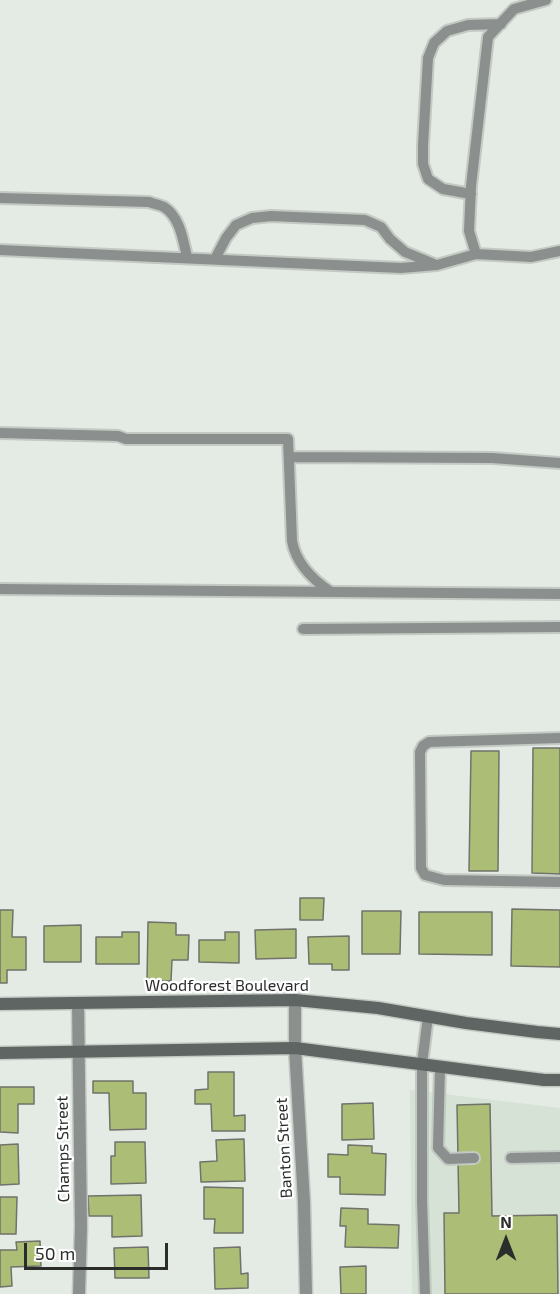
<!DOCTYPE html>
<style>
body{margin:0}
#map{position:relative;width:560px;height:1294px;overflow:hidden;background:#e4ebe4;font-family:"Exo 2",sans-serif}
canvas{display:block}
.north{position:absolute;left:476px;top:1210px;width:60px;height:60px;-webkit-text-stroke:4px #fff;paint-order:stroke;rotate:0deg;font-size:16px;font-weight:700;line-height:24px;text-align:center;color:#2b2d2b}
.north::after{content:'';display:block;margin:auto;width:21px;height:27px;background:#2b2d2b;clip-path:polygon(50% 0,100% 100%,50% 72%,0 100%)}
.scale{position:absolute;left:24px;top:1243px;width:144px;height:27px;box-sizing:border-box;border:3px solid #2b2d2b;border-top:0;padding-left:8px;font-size:18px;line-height:21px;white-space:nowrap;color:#2b2d2b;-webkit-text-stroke:4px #fff;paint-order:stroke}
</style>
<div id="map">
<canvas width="560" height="1294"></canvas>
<div class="north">N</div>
<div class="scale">50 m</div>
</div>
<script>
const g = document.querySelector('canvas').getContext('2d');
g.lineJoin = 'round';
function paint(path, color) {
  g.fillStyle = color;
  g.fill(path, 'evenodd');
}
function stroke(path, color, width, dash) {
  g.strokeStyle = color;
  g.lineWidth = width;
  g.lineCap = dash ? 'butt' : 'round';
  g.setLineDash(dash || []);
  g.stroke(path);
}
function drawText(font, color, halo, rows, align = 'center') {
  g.font = font + ' "Exo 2",sans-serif';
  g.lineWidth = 4.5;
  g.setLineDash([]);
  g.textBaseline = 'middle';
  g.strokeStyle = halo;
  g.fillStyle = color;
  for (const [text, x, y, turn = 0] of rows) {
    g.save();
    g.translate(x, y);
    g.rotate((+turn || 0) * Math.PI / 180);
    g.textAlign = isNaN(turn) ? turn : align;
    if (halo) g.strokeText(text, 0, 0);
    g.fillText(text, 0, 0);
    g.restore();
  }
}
const built = new Path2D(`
 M410,1090l150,18v186h-148z`);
const building = new Path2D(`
 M533,748h27v126l-28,-1z
 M471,751h28l-1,120h-29z
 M300,898h24l-1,22h-23z
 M512,909l48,1v57l-49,-1z
 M0,910h13l-1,27h14v33h-19v13h-7z
 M362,911h39l-1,43h-38z
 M419,912h73v43l-73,-1z
 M148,922l28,1v12h13l-1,25h-16l-1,21h-24z
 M81,925v37h-37v-36z
 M296,929v29l-40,1 -1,-29z
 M122,932h17v32h-43v-27h26z
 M225,932h14v31l-40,-1v-22h26z
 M349,936v34h-17v-6h-23l-1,-27z
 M208,1072h26v44l11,-1v16h-33l-1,-27h-16v-14l13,-1z
 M93,1081h40v12h13v36l-36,1 -1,-37h-16z
 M0,1087h34v17h-16v29l-18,-1z
 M373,1103l1,36 -32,1v-36z
 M490,1104l2,112 65,-1 1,79h-113l-1,-81h15l-2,-108z
 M244,1139l1,42 -44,1 -1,-20 17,-1 -1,-21z
 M115,1142h30l1,41 -35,1v-28h4z
 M18,1144l1,40 -19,1v-40z
 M348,1145l24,1v7l14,1 -1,41 -45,-1v-17h-12v-23l20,1z
 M204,1187l39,1v45h-29l1,-14h-11z
 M141,1195l1,41 -30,1v-21h-23l-1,-20z
 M0,1197h17l-1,37h-16z
 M341,1208l27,1v15l31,1 -1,23 -53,-1 1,-21h-6z
 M40,1241l1,25 -30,1 1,19 -12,1v-37h17l-1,-8z
 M148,1247l1,31h-34l-1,-30z
 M240,1247l1,27 7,-1v15l-33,1 -1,-41z
 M366,1266v28h-25l-1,-27z`);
const lane = new Path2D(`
 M546,0l-32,9 -26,28 -17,149 -2,45 7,23 55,3 29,-6
 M471,194l-28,-5 -15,-10 -5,-15v-19l5,-87 6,-15 13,-12 21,-6 33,-1
 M0,198l149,4c5,2 11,3 15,5 16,10 19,33 23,50
 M0,250l401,18 36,-3 39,-11
 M215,259l11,-21 10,-13 16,-7 19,-2 94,4 16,7 9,12 15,13 29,12
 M0,433l118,3 8,3h162l4,102c4,23 21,39 39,51
 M289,457l203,1 68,5
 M0,589l560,5
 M303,629l257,-2
 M560,738l-131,4 -6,4 -3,6 1,116 4,7 19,5 116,2
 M440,1067l-2,81 10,11 26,-1
 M511,1158l49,-1
 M425,1294l-3,-94v-136l6,-48`);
const street = new Path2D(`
 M295,1000v48l9,154 2,92
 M78,1003l3,224 -2,67`);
const secondary = new Path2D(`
 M0,1004l295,-4 83,8 88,15 71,9 23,2
 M0,1053l295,-5 249,32h16`);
const streetNames = [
 ["Woodforest Boulevard",227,986],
 ["Banton Street",284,1148,-93],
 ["Champs Street",63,1149,-91]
];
paint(built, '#d5e2d5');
paint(building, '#acbe76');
stroke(building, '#70726b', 1.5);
stroke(lane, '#c3c9c3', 14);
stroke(street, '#c3c9c3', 15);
stroke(secondary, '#c3c9c3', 15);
stroke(lane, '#8b8f8e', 10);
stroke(street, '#8b8f8e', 12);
stroke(secondary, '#5f6563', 12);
drawText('16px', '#2b2d2b', '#fff', streetNames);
</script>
